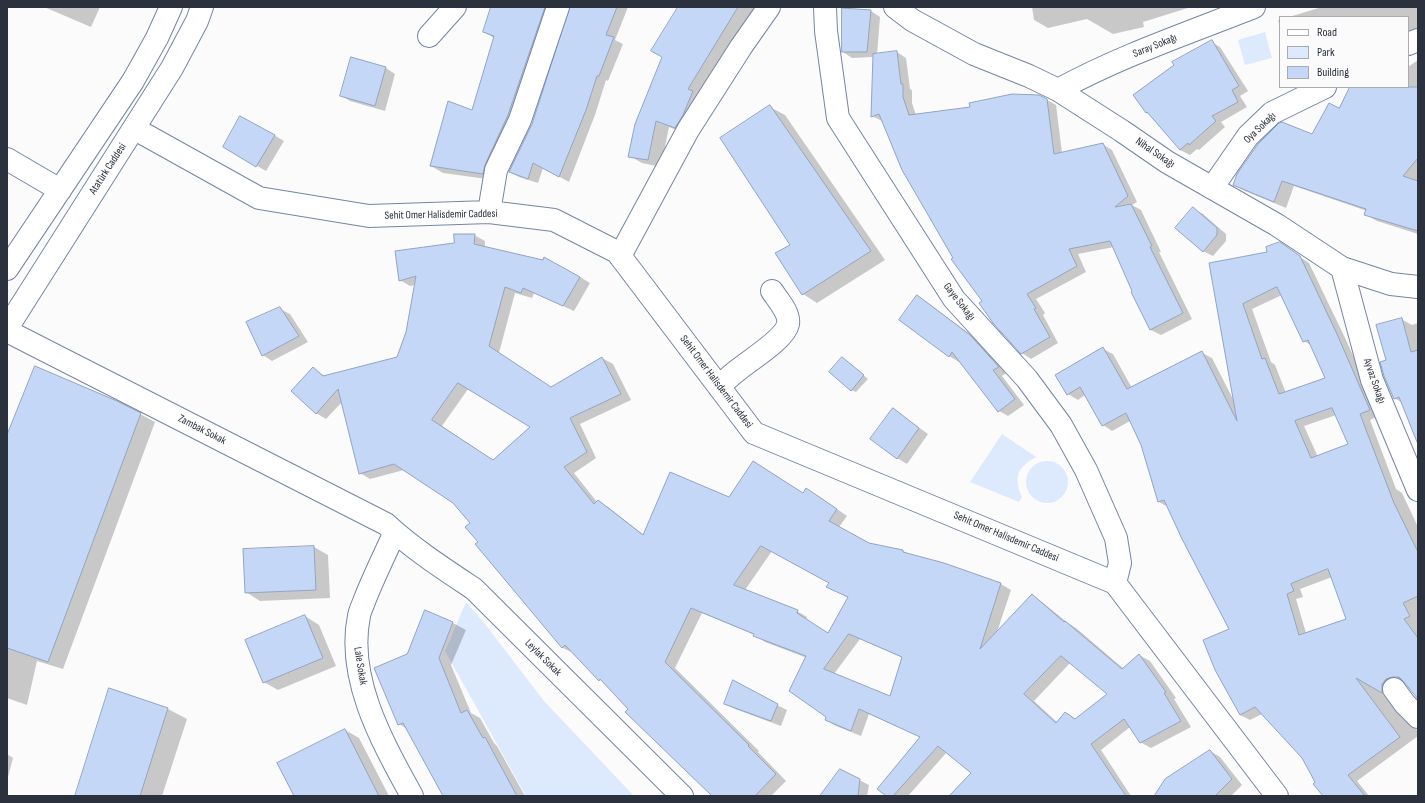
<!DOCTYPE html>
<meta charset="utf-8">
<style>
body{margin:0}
#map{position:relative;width:1425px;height:803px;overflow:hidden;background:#fbfbfb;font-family:"Sofia Sans Condensed",sans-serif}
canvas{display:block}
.frame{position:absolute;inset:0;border:8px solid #2b323e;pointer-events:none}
.legend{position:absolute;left:1279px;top:16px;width:130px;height:72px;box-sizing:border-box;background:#fbfbfb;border:1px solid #a8abaf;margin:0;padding:5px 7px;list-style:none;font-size:12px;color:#2b323e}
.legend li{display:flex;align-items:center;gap:8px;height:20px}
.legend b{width:20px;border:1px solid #a8abaf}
</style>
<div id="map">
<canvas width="1425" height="803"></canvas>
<div class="frame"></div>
<ul class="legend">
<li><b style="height:5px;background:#fff"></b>Road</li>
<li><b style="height:11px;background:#dde9fd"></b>Park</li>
<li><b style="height:11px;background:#c4d7f6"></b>Building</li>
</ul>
</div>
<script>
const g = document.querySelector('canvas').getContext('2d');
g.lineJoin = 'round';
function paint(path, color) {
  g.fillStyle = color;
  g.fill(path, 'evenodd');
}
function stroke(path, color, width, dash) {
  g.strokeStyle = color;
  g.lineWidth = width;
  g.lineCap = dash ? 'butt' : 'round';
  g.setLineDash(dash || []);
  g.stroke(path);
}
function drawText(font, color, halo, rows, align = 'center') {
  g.font = font + ' "Sofia Sans Condensed",sans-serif';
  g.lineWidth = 3;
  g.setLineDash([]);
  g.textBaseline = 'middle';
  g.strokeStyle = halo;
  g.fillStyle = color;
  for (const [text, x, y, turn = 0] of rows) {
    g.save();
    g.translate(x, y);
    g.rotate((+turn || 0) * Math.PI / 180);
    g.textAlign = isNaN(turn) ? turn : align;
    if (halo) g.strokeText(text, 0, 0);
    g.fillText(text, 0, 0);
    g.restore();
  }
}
const green = new Path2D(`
 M1265,32l7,26 -27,7 -7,-25z
 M1002,434l34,23c-19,11 -23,20 -14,40l-3,5 -49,-20z
 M1026 482a21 21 0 1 1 42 0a21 21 0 1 1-42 0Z
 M466,602l19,22 59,77 90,95h-108l-81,-145z`);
const shadow = new Path2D(`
 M44,7h56l-9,20z
 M492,7h60l-58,173 -51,-7 -12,-7 41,-54 22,-74 -10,-6z
 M572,7h56l-13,33 8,4 -15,37 -2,-1 -11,35 -26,67 -26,-14 -5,15 -19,-6 -9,-5 23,-48z
 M679,7h76l-54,90 -13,38 -19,-8 -8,40 -19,-4 -12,-7z
 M1032,7h159l-48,15 1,5 -31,7 -26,-15 -39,9 -14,-8z
 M1322,7h96v25l-10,3v-18h-119z
 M871,11l9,6 -3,38 20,-3 9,6 4,31 2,1v13l4,12 131,-15 9,5 6,48 40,-9 10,6 25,52 -5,3 9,5 20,42h-2l33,67 -31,16 -10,-5 -19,-37 2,-1 -20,-45 -36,7 8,18 -50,27 9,14 -2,2 15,28 -27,16 -9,-6 -39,-52 -29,-43 -72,-137 -10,-5 1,-59 -21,1 -9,-6z
 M1278,20h2v7z
 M1211,42l9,5 28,44 -8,5 7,11 -26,15 4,5 -26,23 -2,-1 -7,6 -10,-5 -29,-35 -5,-2z
 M351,58l35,10 9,6 -10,37 -35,-10 -9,-6z
 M1418,60v174l-41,-13 -11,-6 1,-4 -73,-25 -8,22 -41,-17 -11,-6 78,-50 27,-26 18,-22h51v-20z
 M770,107l15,8 100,145 -68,43 -14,-9 -11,-48z
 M274,135l10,6 -18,30 -42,-24z
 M1193,209l10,5 23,20v7l-13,15 -10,-5z
 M474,235l11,6v7l95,29 10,6 -16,28 -40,-18 -2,5 -17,-5 -16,60 53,35 50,-30 11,6 18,36 -51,24 16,34 -22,15 23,29 11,5 36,28 86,-37 74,-4 13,1 30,21 -8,11 29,17 35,7 6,3 34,10 58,20 10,6 -14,42 35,-36 10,6 26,21 8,5 48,41 15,-14 11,6 26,37 -2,1 17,28 -40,21 -11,-6 -10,-15 -29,23 30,46h-180l21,-23 -25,-21 -39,44h-21l34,-59 -52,-23 -8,22 -25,-10 -10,-6 2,-3 -21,-59 -42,-16 -10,-7 -53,-22 -27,55 84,83 -1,1 28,29 -15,15h-57l-109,-113 -5,-3 -27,-27 -10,-5 -86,-103 2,-3 -8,-19 -18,-21 -49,-32 -34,9 -10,-6 -18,-71 -16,17 -10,-6 -3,-45 13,9 72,-19 9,-26 9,-47 -6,1 -10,-6 55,-36zM468,389l63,37 -38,35 -51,-35zM772,551l58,32 -2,4 21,11 -20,36 -23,-14 1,-3 -10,-6 -52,-21zM860,639l43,19 -13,39 -56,-23zM1071,662l37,32 -32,25 -11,-6 -7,10 -24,-22z
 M1279,243l30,20 37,77 34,75 -10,5 26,69 6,4 16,34v171l-12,-16 -9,2 9,36 12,11v5l-61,45 12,15h-45l-21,-38 -41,-44 -12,6 -10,-5 -10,-85 -62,-123 -9,-5 -17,-57 -12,-24 -18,10 -9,-6 -18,-30 -7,5 -10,-6 35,-45 10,5 19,34 70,-35 10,5 23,45 -25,-139 58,-11zM1282,295l22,46 8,5 14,32 -40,15 -11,-28 -4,-3 -19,-53zM1336,415l13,30 -31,12 -14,-31zM1332,577l16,42 -42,14 -10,-34 7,-2 -3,-8z
 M918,297l9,5 52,39 29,31 -6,4 22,29 -16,11 -9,-5 -39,-51 -1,2 -10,-6z
 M280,309l10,5 18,28 -36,19 -9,-6z
 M1401,319l11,6 6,-2v114l-15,-34 -9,-5 -6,-38z
 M842,358l26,21 -12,13 -5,-2z
 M893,409l35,25 -21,30 -10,-6z
 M140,414l15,8 -92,247 -26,-8 -10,44 -20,-7v-261z
 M314,547l14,8 2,43 -70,3 -14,-9z
 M425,612l28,11 13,7 -15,35 20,48 9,5 14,25 3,3 28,50h-81l-37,-67 -8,-5 9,-69z
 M305,616l14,9 17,41 -58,24 -14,-8z
 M110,690l58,19 19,10 -25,77h-86z
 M725,704l52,1 10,5 -6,16 -46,-17z
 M345,730l14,8 30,58h-94z
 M1210,751l10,6 22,28 -11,11h-76z
 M7,754l6,4 -6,23z
 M859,780l10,5 -2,11h-46z`);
const building = new Path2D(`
 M491,7h54l-37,108 -23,50 -2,9 -53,-8 18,-65 24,9 22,-74 -11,-4z
 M570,7h47l-11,28 8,2 -15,39h-2l-11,34 -27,67 -26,-14 -5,16 -19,-7 23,-48z
 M678,7h60l-50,82 5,2 -10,24 -8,13 -19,-7 -8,39 -20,-3 7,-33 27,-67 -11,-6z
 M842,8l29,2 -4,42h-25z
 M1212,40l27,46 -7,4 6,12 -26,14 4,5 -27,24 -1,-2 -8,7 -33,-38 -1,1 -13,-18 41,-30 -2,-3z
 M897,51l4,33h2v13l6,18 61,-8 -1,-4 43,-9 27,1 8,4 7,55 49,-11 25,53 -13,11 16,-3 21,42 -2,1 33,66 -33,17 -19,-38 1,-1 -22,-50 -41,8 8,17 -50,28 9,14 -2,1 16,28 -29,17 -28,-31 -14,-20 3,-2 -31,-42 2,-1 -51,-88 -23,-56 -8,3 2,-63z
 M351,57l35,10 -11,39 -35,-10z
 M1350,87h68v71l-15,18 15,5v50l-54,-16 2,-6 -84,-28 -8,21 -41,-17 4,-11 21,-30 21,-21 3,-1 30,12 17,-31 10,5z
 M770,105l101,146 -69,44 -27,-42 15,-8 -70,-107z
 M240,116l35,19 -19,32 -33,-20z
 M1193,207l24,21v7l-14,17 -28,-24z
 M454,234h21l-1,10 69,16 1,-3 36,20 -17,29 -40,-18 -2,5 -16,-6 -16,59 62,41 51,-30 19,37 -51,24 17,34 -23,15 30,37 4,-4 45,35 27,-63 59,25 24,-36 50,32 3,-5 31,21 -8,12 40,22 34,7v2l41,11 57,20 -21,66 52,-55 32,28 1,-1 57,48 17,-15 27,38 -2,1 17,28 -41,22 -16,-24 -33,25 35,52h-177l22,-23 -33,-27 -45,50h-7l-9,-7 43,-52 -61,-28 -8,22 -26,-11 1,-3 -37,-26 17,-35 -53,-20 1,-2 -63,-26 -26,54 84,83 -1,1 28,28 -21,22h-43l-87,-84 3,-3 -28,-30 -1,2 -34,-36 -3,3 -87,-104 3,-2 -13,-15 5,-4 -17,-20 -59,-39 -35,10 -21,-85 -22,25 -25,-23 22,-24 10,9 74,-19 9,-25 10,-56 -17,5 -4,-30 59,-8zM458,383l72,44 -37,33 -61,-40zM761,546l68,37 -3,4 22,10 -20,36 -31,-20 1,-3 -64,-25zM849,634l53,23 -12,39 -66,-27zM1061,656l46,38 -32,25 -10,-7 -9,11 -32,-29z
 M1280,242l20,14 37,78 33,76 -10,4 34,89 24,49v44l-15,7 7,13 -6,3 14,19v61l-14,-17 -5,-5h-7l-6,2 -4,5v9l-26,-15 44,59 -52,38 17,21h-42l-10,-12 2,-2 -13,-24 -47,-51 -15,8 -25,-45 -12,-30 26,-11 -47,-90 -18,-39 -6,2 -17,-57 -15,-32 -24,13 -22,-39 -13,8 -12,-20 48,-28 24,42 75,-38 35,70 -28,-158 58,-11 -1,-5zM1277,287l26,55 5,-2 17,38 -46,16 -14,-36 -3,1 -19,-55zM1332,408l16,36 -37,14 -16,-37zM1328,569l18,50 -47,16 -12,-41 7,-3 -3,-7z
 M917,295l53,40 29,32 -6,3 22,29 -17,13 -46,-60 -3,5 -50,-37z
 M280,307l19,29 -37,20 -16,-34z
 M1402,318l9,34 7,-2v91l-1,1 -18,-45 -5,2 -10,-23 -4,-14 6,-2 -10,-35z
 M842,357l22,18 -13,16 -22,-19z
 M35,366l82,35 24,12 -93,249 -41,-14v-213z
 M893,408l26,20 -22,31 -27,-20z
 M314,546l2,44 -71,3 -2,-44z
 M425,610l28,12 -14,36 22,55 6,-3 16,28 2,-1 32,59h-74l-40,-73 -5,2 -24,-57 33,-14z
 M305,615l18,43 -60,25 -18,-43z
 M733,680l45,24 -7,17 -47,-17z
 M109,688l59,20 -28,88h-65z
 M345,729l34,67h-85l-17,-33z
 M1210,750l22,29 -17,17h-61l11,-17z
 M840,769l20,10 -2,17h-38z`);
const minor = new Path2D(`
 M825,7l1,24 12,87 116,181 73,80 34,46 25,45 30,68 4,25 -5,20
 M895,7l17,13 62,34 55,22 29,14 64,41 45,31 110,63 65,43 49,16 27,3
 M429,36l26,-29
 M1408,44l10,-4
 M1058,90c62,-34 130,-57 196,-83
 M135,129l124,69 110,18 120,-4 65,8 63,32 137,181 361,150 162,213
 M7,159l53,31
 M1212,188l36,-52 24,-23 53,-26
 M489,212l7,-42 24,-50 38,-113
 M620,256l68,-126 53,-83 28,-40
 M1342,268l30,112 46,110
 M7,331l379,193c27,25 58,45 88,65l208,207
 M719,387c6,-6 12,-12 19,-17 12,-10 47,-31 50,-46 2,-11 -10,-24 -16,-33
 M395,532c-10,22 -21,44 -30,67 -2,6 -5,11 -6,17 -13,63 24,127 53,180
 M1394,689l11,15 13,13`);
const major = new Path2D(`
 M7,269l126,-188 24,-43 14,-31
 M7,328l165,-260 25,-47 5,-14`);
const streetNames = [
 ["Saray Sokağı",1155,46,-22],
 ["Oya Sokağı",1260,128,-44],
 ["Nihal Sokağı",1155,153,34],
 ["Atatürk Caddesi",108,169,-57],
 ["Sehit Omer Halisdemir Caddesi",441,215,-1],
 ["Gaye Sokağı",959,302,52],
 ["Ayvaz Sokağı",1374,381,71],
 ["Sehit Omer Halisdemir Caddesi",716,382,53],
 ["Zambak Sokak",202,430,27],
 ["Sehit Omer Halisdemir Caddesi",1006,537,23],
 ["Leylak Sokak",543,658,45],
 ["Lale Sokak",360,666,81]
];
paint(green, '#dde9fd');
paint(shadow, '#0003');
paint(building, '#c4d7f6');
stroke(building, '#92a4c2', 1);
stroke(minor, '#7586a3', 24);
stroke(major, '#7586a3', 24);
stroke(minor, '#fff', 22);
stroke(major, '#fff', 22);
drawText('11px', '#2b323e', '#fbfbfb', streetNames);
</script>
